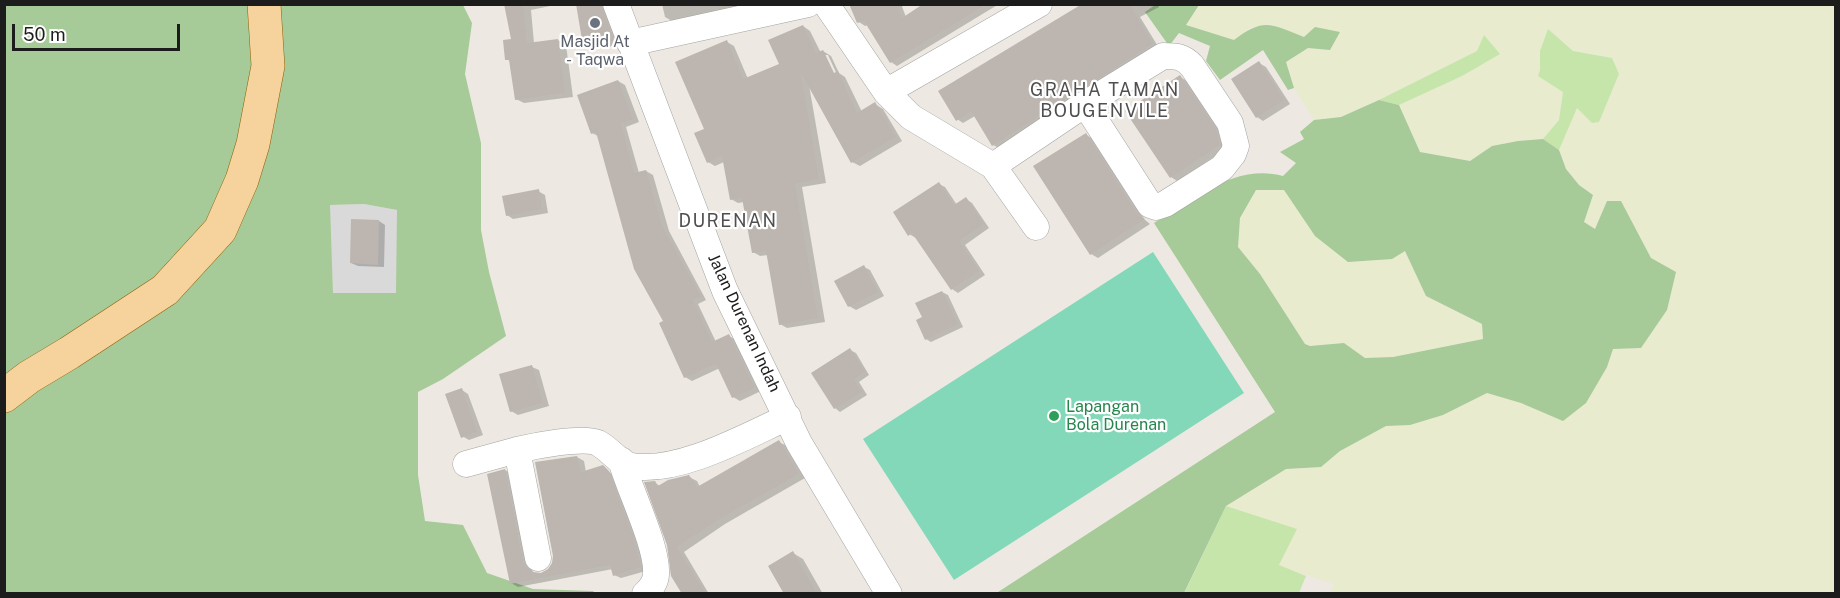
<!DOCTYPE html>
<style>
body{margin:0}
#map{position:relative;width:1840px;height:598px;overflow:hidden;background:#ede9e2;font-family:"Public Sans",sans-serif}
canvas{display:block}
.frame{position:absolute;inset:0;border:6px solid #1c1c1c;pointer-events:none}
.scale{position:absolute;left:12px;top:24px;width:168px;height:27px;box-sizing:border-box;border:3px solid #1c1c1c;border-top:0;padding-left:8px;font-size:18px;line-height:21px;white-space:nowrap;color:#1c1c1c;-webkit-text-stroke:4px #fff;paint-order:stroke}
</style>
<div id="map">
<canvas width="1840" height="598"></canvas>
<div class="frame"></div>
<div class="scale">50 m</div>
</div>
<script>
const g = document.querySelector('canvas').getContext('2d');
g.lineJoin = 'round';
function paint(path, color) {
  g.fillStyle = color;
  g.fill(path, 'evenodd');
}
function stroke(path, color, width, dash) {
  g.strokeStyle = color;
  g.lineWidth = width;
  g.lineCap = dash ? 'butt' : 'round';
  g.setLineDash(dash || []);
  g.stroke(path);
}
function drawText(font, color, halo, rows, align = 'center') {
  g.font = font + ' "Public Sans",sans-serif';
  g.lineWidth = 4.5;
  g.setLineDash([]);
  g.textBaseline = 'middle';
  g.strokeStyle = halo;
  g.fillStyle = color;
  for (const [text, x, y, turn = 0] of rows) {
    g.save();
    g.translate(x, y);
    g.rotate((+turn || 0) * Math.PI / 180);
    g.textAlign = isNaN(turn) ? turn : align;
    if (halo) g.strokeText(text, 0, 0);
    g.fillText(text, 0, 0);
    g.restore();
  }
}
const residential = new Path2D(`
 M364,204l33,6v83h-64l-4,-88z`);
const farmland = new Path2D(`
 M1199,4l636,1v588h-505l3,-9 -54,-18 17,-37 -70,-23 60,-37 35,-2 22,-18 43,-23 24,-1 33,-10 44,-22 34,10 86,-36 6,-18 28,-1 26,-38 -16,-52 -30,-57h-14l-12,28 -11,-7 9,-27 -14,-10 -13,-16 -7,-19 18,-42 15,15 7,-1 20,-47 -7,-17 -39,-7 -25,-22 -8,22 1,19 22,22 -4,28 -16,19 -25,2 -26,5 -21,15 -51,-9 -21,-47 63,-29 37,-22 -15,-18 -6,15 -99,49 -38,17 -27,3 -20,-32 -8,-26 22,-14 -4,-11 -34,-13 -20,4 -16,12 -48,-15z
 M1285,189l30,47 90,14 21,46 56,28 1,15 -90,18 -28,1 -21,-15 -34,3 -5,-2 -45,-70 -22,-27 2,-29 16,-28z`);
const grass = new Path2D(`
 M1548,29l25,22 39,7 7,16 -20,48 -7,1 -15,-15 -18,42 -16,-11 16,-19 4,-28 -25,-16 2,-6v-19z
 M1484,35l16,19 -38,22 -63,29 -20,-5 98,-49z
 M1226,506l71,23 -18,36 27,11 -7,17 -115,1z`);
const forest = new Path2D(`
 M4,5h459l9,18 -7,51 16,69v87l8,42 17,64 -63,43 -25,13v83l7,46 38,4 24,48 46,16 60,2 2,2h-590zM364,204l33,6 -1,83h-63l-3,-88z
 M1155,5h44l-13,20 48,15c30,-23 37,-16 70,-3l11,-10 25,5 -10,18 -22,-2 -22,14 8,26 -6,2 -25,-40 -43,30 -14,-19 4,-15 -31,-13 -10,13 -24,-34z
 M1379,100l20,5 21,47 50,9 22,-15 26,-5 25,-2 16,11 7,19 13,16 14,10 -9,27 11,7 12,-28h14l30,57 25,14 -9,38 -26,38 -28,1 -6,18 -21,36 -23,18 -42,-18 -34,-10 -44,22 -33,10 -24,1 -46,25 -19,16 -35,2 -60,37 -42,87 -189,1 280,-182 -121,-189c38,-24 82,-60 129,-47l13,-13 -16,-11 24,-13 -4,-7 14,-12 27,-3zM1256,190h28l31,46 33,26 44,-3 13,-8 21,45 56,28 1,15 -90,18 -28,1 -21,-15 -34,3 -5,-2 -45,-70 -22,-27 2,-29z`);
const pitch = new Path2D(`
 M1153,252l91,141 -290,187 -91,-141z`);
const shadow = new Path2D(`
 M506,4h54l-29,6 3,33 24,-3 8,5 7,52 -49,6 -8,-4 -5,-37 -4,-3 6,-19z
 M578,4h30l13,41 -29,4 -8,-4z
 M662,4h95l-85,17 -7,-4z
 M901,4l5,13 20,-13h73l-102,62 -6,-4 -23,-37 -3,1 -6,-4z
 M1085,4h73l1,3 -19,10 19,31 -160,100 -6,-3 -18,-29 -12,7 -6,-4z
 M803,26l7,5 11,22 2,-2 8,5 8,17 6,4 17,35 13,-8 8,5 19,32 -42,25 -8,-4 -43,-77 17,98 -24,4 23,135 -38,6 -7,-4 -12,-69 -8,1 -7,-4 -9,-50 -6,1 -7,-4 -7,-37 -9,4 -7,-4 -3,-32 22,-88 7,4 14,33 33,-14zM825,55h3l11,24 -3,1z
 M1259,63l7,4 24,37 -27,17 -6,-4z
 M1180,77l7,4 35,53 4,15 -49,32 -6,-4z
 M618,81l7,4 14,37 -13,5 13,46 7,-2 7,4 16,56 37,69 -8,4 18,38 13,-6 7,4 25,51 -21,10 -7,-4 -13,-29 -28,13 -7,-4 -87,-241 -6,-3z
 M1086,135l6,3 52,81 6,5 -52,34 -7,-4z
 M939,184l6,3 12,18 9,-6 6,4 17,25 -24,17 20,30 -27,18 -6,-4 -36,-51 -7,-4z
 M538,191l7,4 3,18 -35,6 -6,-4z
 M379,221l6,4 -1,42 -26,-1 -7,-3z
 M864,267l6,3 14,26 -28,14 -7,-4z
 M942,292l6,3 15,32 -32,15 -5,-3 -2,-21z
 M850,350l6,3 13,22 -10,7 8,13 -27,17 -5,-4z
 M532,367l7,3 10,36 -31,9 -7,-4z
 M462,390l6,4 15,41 -14,5 -7,-4z
 M779,442l8,4 18,32 -80,46 -41,28 25,42h-32l5,-3 -14,-47 -13,-61 5,3 29,-9 8,4 3,6z
 M577,457l7,4 2,11 16,-5 13,9 25,67 6,28 -25,7 -7,-3 -1,-6 -95,18 -7,-4 -6,-113 7,4 18,92 4,8h8l7,-4 5,-7z
 M793,553l10,6 20,35h-37z`);
const building = new Path2D(`
 M504,4h19l4,39 31,-4 7,54 -50,7 -6,-40h-4l-2,-20 8,-1z
 M576,4h25l13,37 -31,5z
 M849,4h54v2l-5,2 4,10 21,-14h64l-97,59 -26,-42 -7,2z
 M1082,4h48l23,40 -161,102 -21,-35 -15,10 -18,-30z
 M803,25l13,28 7,-3 11,23 4,-2 19,42 18,-11 21,35 -45,26 -50,-90 18,106 -24,5 23,134 -39,7 -13,-74 -14,2 -10,-55 -12,2 -8,-44 -15,7 -13,-30 10,-4 -29,-67 52,-22 16,39 36,-15 -11,-24z
 M1259,61l25,39 -28,18 -25,-39z
 M1180,75l36,54 4,16 -50,33 -45,-67z
 M618,80l15,39 -12,4 13,50 12,-3 16,56 39,70 -8,4 19,42 17,-8 26,54 -23,10 -16,-34 -32,14 -25,-55 4,-2 -29,-52 -38,-137 -5,2 -14,-39z
 M1086,133l51,80 8,6 -55,36 -57,-89z
 M939,182l15,23 12,-8 18,27 -25,17 20,30 -28,19 -39,-57 -4,3 -15,-24z
 M539,189l3,20 -36,7 -4,-20z
 M351,219l28,1 -1,45 -28,-2z
 M864,265l14,27 -30,15 -14,-26z
 M942,291l16,33 -33,16 -9,-20 6,-3 -7,-14z
 M850,348l15,24 -11,7 8,13 -28,17 -23,-36z
 M532,365l11,38 -33,9 -11,-38z
 M462,388l15,44 -16,6 -16,-44z
 M779,440l20,34 -81,46 -41,27 29,47h-24l-11,-18 -4,-31 -23,-63 11,-1 3,5 10,-6 21,-5 8,12z
 M577,456l4,16 22,-7 6,6 25,67 7,29 -28,9 -3,-11 -100,19 -23,-110 18,-5 18,92 4,7 6,4 8,1 7,-4 4,-6 1,-7 -18,-94z
 M793,551l24,43h-33l-16,-28z`);
const minor = new Path2D(`
 M616,4l109,287 74,152 90,151
 M826,4l60,88 25,25 82,49 43,61
 M630,43l178,-39
 M886,92l153,-88
 M993,166l92,-62 78,-48c13,0 20,0 29,10l38,57 6,23 -3,8 -11,14 -57,36 -9,3 -6,-2 -65,-101
 M621,460c8,29 37,87 35,114 0,7 -5,15 -11,20
 M466,464l51,-14
 M538,558l-21,-108c17,-4 66,-14 81,-7 12,6 21,21 34,23 47,8 114,-30 156,-49`);
const major = new Path2D(`
 M4,396l25,-19 40,-24 96,-63 55,-60 22,-50 11,-36 15,-78 -4,-62`);
const markers = [
 [595,23,6,"#6b7280"],
 [1054,416,6,"#2e9e5b"]
];
const worshipNames = [
 ["Masjid At",595,42],
 ["- Taqwa",595,60]
];
const streetNames = [
 ["Jalan Durenan Indah",744,323,65]
];
const leisureNames = [
 ["Lapangan",1066,407],
 ["Bola Durenan",1066,425]
];
const neighbourhoodNames = [
 ["GRAHA TAMAN",1105,90],
 ["BOUGENVILE",1105,111],
 ["DURENAN",728,221]
];
paint(residential, '#dad9d9');
paint(farmland, '#e8ebce');
paint(grass, '#c5e5aa');
paint(forest, '#a6ca98');
paint(pitch, '#83d8ba');
paint(shadow, '#0003');
paint(building, '#bdb5af');
stroke(minor, '#a3a3a3', 27);
stroke(major, '#8b6308', 34);
stroke(minor, '#fff', 26);
stroke(major, '#f6d29d', 33);
for (const [x, y, r, color] of markers) {
  const dot = new Path2D();
  dot.arc(x, y, r, 0, 2 * Math.PI);
  g.fillStyle = color;
  g.fill(dot);
  stroke(dot, '#fff', 2);
}
drawText('16px', '#5b616d', '#fff', worshipNames);
drawText('16px', '#1c1c1c', '#fff', streetNames);
drawText('16px', '#27864d', '#fff', leisureNames, 'left');
g.letterSpacing = '1.5px';
drawText('18px', '#4f4f4f', '#fff', neighbourhoodNames);
g.letterSpacing = '0px';
</script>
